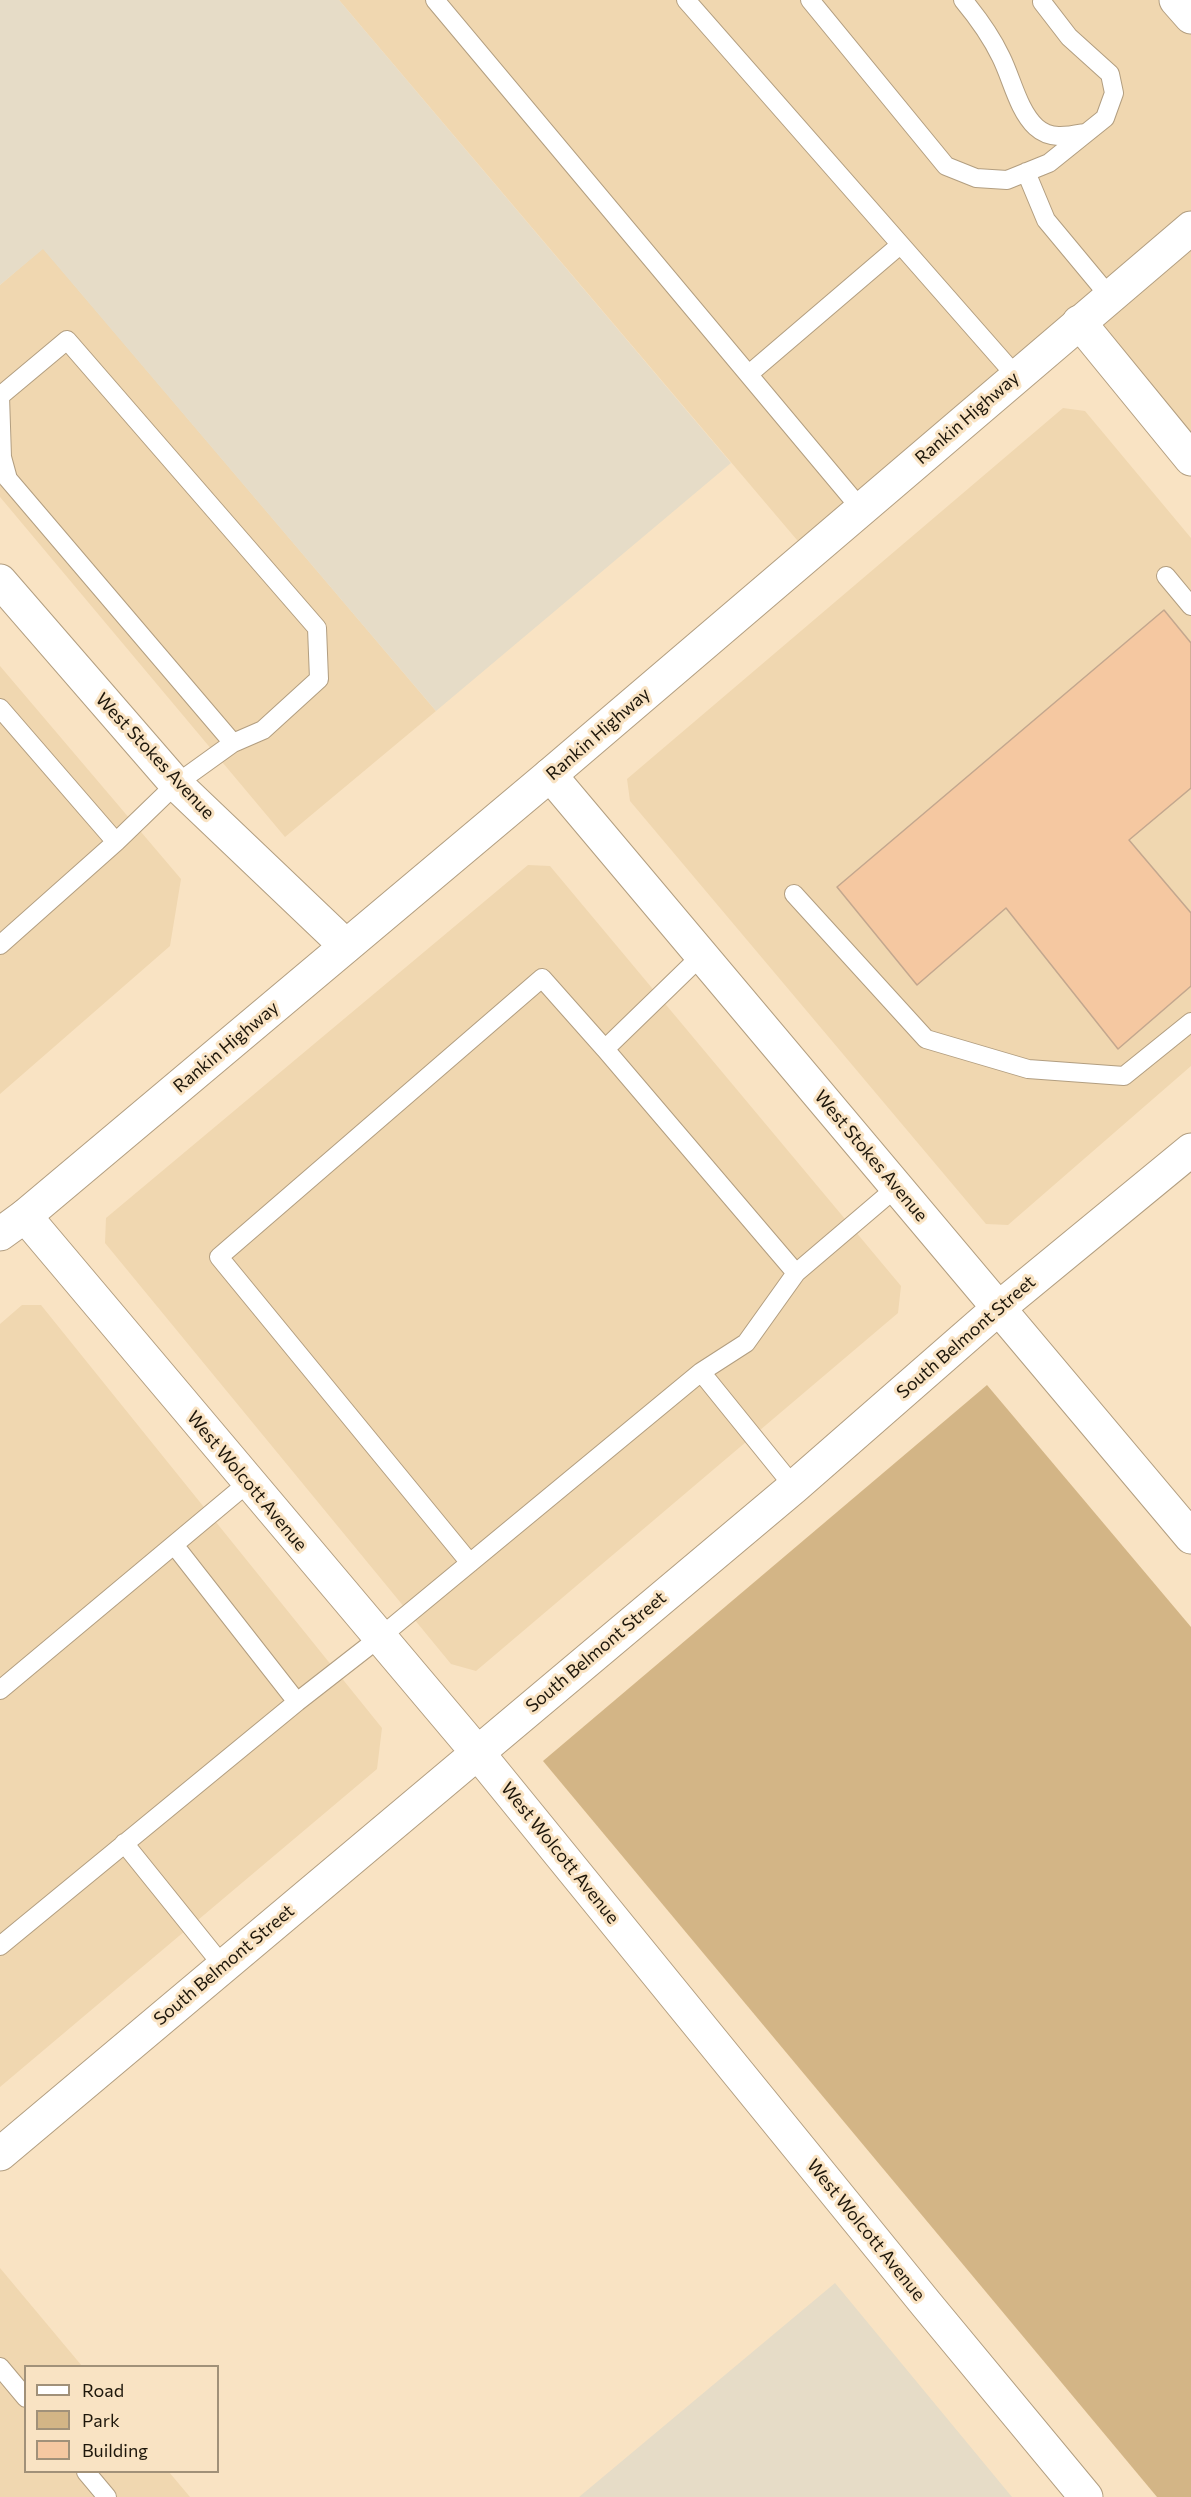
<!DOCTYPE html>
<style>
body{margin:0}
#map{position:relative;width:1191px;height:2497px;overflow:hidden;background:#f9e3c3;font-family:Commissioner,sans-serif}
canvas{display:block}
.legend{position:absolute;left:24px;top:2365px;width:195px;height:108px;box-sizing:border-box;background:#f9e3c3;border:2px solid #a19179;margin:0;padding:8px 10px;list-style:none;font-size:18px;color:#1e170b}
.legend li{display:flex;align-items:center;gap:12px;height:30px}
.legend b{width:30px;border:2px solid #a19179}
</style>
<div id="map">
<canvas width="1191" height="2497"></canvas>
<ul class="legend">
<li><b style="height:8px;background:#fff"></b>Road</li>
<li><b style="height:16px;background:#d3b586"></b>Park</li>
<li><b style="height:16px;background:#f5c8a1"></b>Building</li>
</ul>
</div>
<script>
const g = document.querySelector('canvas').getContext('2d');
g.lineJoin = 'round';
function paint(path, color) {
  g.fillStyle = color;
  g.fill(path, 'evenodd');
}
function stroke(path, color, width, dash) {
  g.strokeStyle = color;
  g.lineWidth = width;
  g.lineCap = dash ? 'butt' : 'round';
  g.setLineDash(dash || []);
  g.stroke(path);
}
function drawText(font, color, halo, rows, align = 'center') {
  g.font = font + ' Commissioner,sans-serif';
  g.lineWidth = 6;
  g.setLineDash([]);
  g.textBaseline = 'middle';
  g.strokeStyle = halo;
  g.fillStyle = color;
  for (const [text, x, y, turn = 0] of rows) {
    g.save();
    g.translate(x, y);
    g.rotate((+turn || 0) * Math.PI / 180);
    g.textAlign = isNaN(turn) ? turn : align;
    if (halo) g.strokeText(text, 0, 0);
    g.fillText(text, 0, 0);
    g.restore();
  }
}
const built = new Path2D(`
 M339,0h852v457l-111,-133 -272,229z
 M43,248l393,463 -151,126 -285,-340v-212z
 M1063,408l22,3 106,127v528l-183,159 -22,-1 -356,-423 -3,-22z
 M0,666l181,213 -11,67 -170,148z
 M528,865l22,1 351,420 -3,27 -422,358 -25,-7 -346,-421 1,-25z
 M22,1305h19l341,423 -5,41 -377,318v-763z
 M0,2268l82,98h-56v106h143l21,25h-190z`);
const industrial = new Path2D(`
 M0,0h339l392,463 -295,248 -393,-462 -43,36z
 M835,2283l177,214h-433z`);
const green = new Path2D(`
 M987,1385l204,242v870h-34l-614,-736z`);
const building = new Path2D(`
 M1164,610l27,33v145l-62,52 62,73v73l-73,63 -112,-141 -89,77 -80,-98z`);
const lane = new Path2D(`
 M435,0l426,509
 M686,0l330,376
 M810,0l136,166 30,12 31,2 42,-17 56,-45 9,-25 -4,-19 -41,-37 -27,-35
 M963,0c15,18 28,36 38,57 11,22 17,53 35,70 14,13 32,9 48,6
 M1026,172l20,48 64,77
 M749,374l151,-129
 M0,396l67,-56 250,288 2,51 -56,51 -30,13 -57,41 -60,58 -116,103
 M0,396l2,61 6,22 225,264
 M1166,576l25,30
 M0,708l116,134
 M794,894l132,145 102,30 96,7 67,-54
 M702,955l-97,94 191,224 101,-86
 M701,1372l45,-29 50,-70
 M175,1546l122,156 82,-64 322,-266 93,115
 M470,1563l-251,-306 323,-279 63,71
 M0,1690l249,-208
 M124,1843l99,123
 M0,1946l297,-244
 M0,2367l26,31
 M86,2472l21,25`);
const street = new Path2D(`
 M1176,0l15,17
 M0,581l176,203 170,162
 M550,775l641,762
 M25,1216l452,536 450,553 159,192
 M0,2154l794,-667 206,-180 191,-157`);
const secondary = new Path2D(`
 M1079,322l112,137`);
const highway = new Path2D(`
 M0,1234l25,-18 525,-441 641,-547`);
const streetNames = [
 ["Rankin Highway",967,418,-41],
 ["Rankin Highway",598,734,-41],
 ["West Stokes Avenue",155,756,47],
 ["Rankin Highway",226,1047,-40],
 ["West Stokes Avenue",871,1156,50],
 ["South Belmont Street",966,1337,-41],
 ["West Wolcott Avenue",247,1481,50],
 ["South Belmont Street",596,1652,-40],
 ["West Wolcott Avenue",560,1853,51],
 ["South Belmont Street",224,1965,-40],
 ["West Wolcott Avenue",866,2230,51]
];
paint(built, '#f0d7b0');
paint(industrial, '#e6dcc7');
paint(green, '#d3b586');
paint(building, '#f5c8a1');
stroke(building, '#c3a78e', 1.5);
stroke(lane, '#b29e80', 20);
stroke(street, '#b29e80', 35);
stroke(secondary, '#b29e80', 35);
stroke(highway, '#b29e80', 35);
stroke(lane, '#fff', 18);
stroke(street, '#fff', 33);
stroke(secondary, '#fff', 33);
stroke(highway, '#fff', 33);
drawText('18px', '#1e170b', '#f9e3c3', streetNames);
</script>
